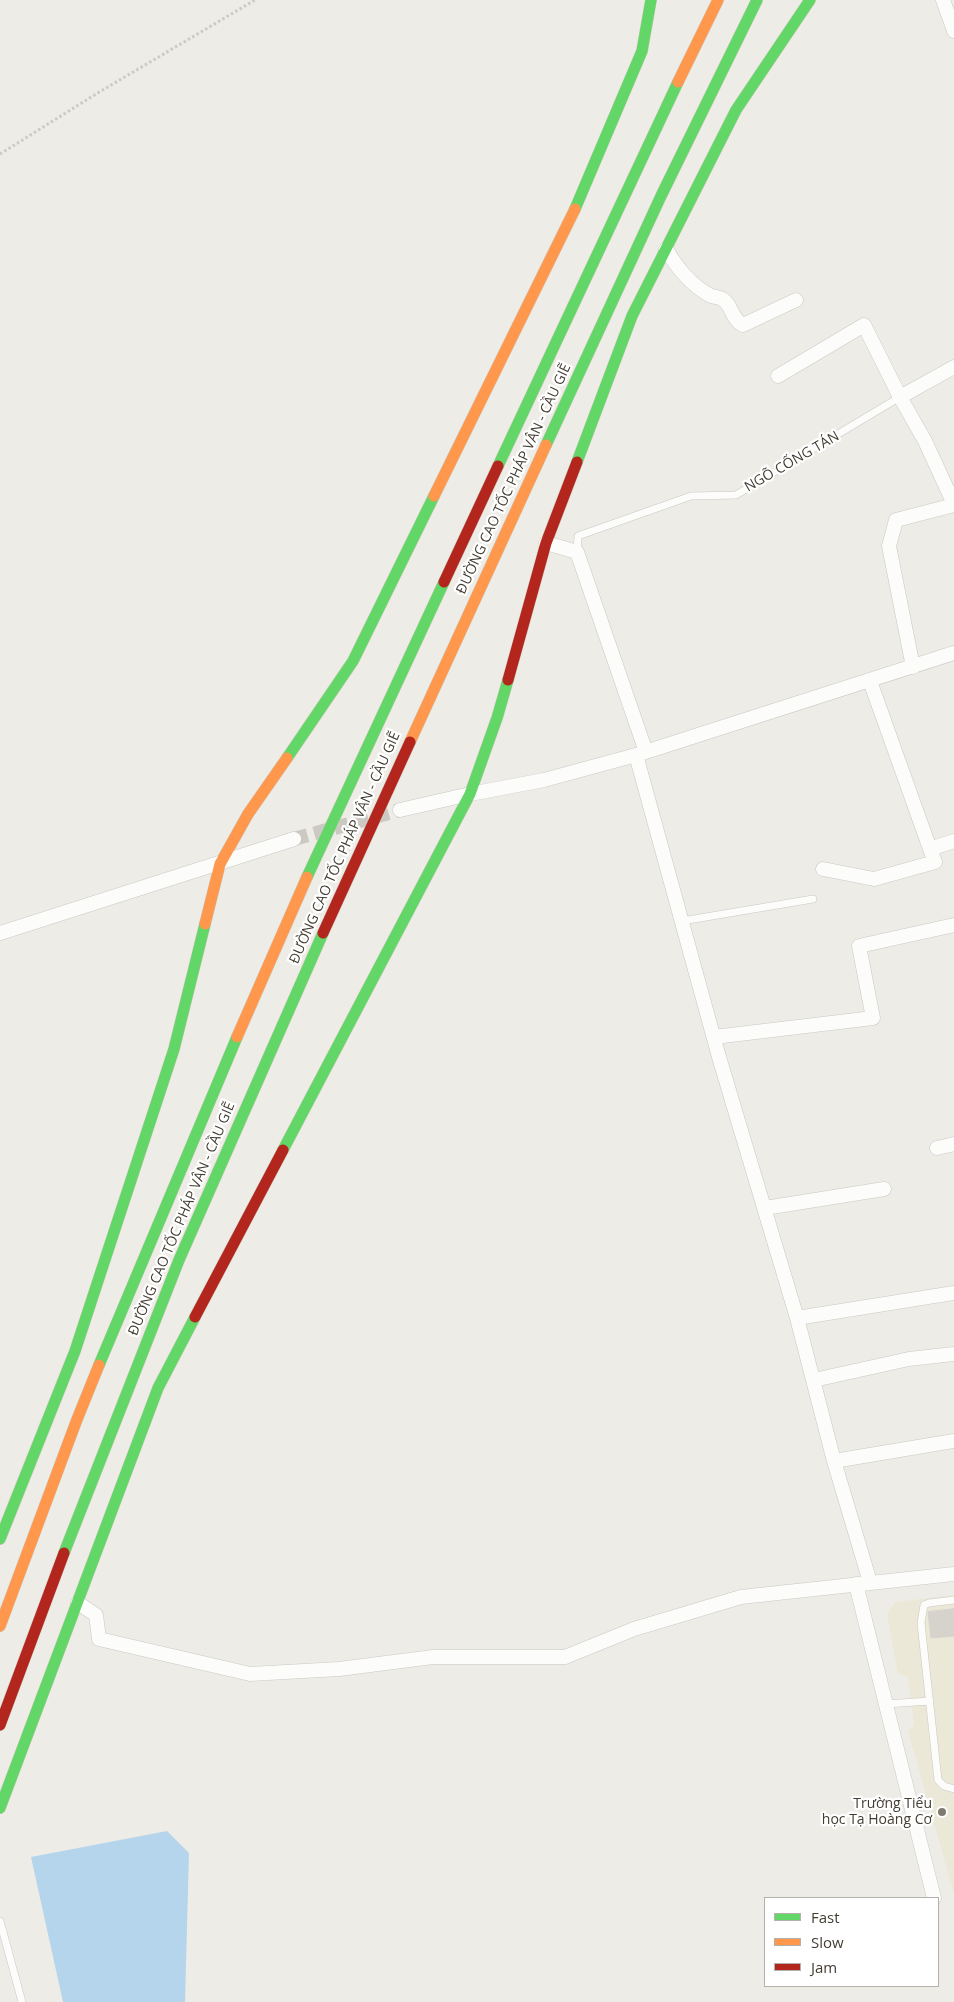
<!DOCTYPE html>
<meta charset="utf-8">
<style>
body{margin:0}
#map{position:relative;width:954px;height:2002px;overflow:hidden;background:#eeece6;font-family:"Open Sans",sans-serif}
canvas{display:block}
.legend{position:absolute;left:764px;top:1897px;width:175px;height:90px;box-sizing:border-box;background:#fff;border:1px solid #b4b1ad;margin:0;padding:6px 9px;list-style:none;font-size:15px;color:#433d33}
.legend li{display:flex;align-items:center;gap:10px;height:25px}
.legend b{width:25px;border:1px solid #b4b1ad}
</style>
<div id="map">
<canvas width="954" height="2002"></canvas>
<ul class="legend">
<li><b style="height:6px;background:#63d668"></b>Fast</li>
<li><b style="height:6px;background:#ff974d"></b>Slow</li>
<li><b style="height:6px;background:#b3261e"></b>Jam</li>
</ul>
</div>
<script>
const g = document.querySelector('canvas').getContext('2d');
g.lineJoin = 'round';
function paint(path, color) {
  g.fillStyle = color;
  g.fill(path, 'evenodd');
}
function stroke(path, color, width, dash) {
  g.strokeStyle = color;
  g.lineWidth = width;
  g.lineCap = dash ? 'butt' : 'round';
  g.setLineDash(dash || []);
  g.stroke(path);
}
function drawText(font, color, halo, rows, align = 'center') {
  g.font = font + ' "Open Sans",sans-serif';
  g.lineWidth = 4.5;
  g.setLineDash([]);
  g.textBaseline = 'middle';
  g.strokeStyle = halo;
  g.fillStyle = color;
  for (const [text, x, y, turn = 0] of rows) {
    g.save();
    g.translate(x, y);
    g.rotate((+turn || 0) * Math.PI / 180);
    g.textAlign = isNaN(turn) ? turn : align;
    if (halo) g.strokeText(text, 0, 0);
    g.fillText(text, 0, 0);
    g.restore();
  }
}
const education = new Path2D(`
 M954,1595v299l-46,-163 6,-6 -6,-48 -10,-3 -11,-60 8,-12z`);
const water = new Path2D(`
 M167,1831l22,22 -4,149h-122l-32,-145z`);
const building = new Path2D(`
 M954,1609v27l-23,2 -3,-26z`);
const streetTunnel = new Path2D(`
 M294,839l106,-29`);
const path = new Path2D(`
 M0,154l96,-60 159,-94`);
const lane = new Path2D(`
 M577,552l1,-16 113,-40 45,-1 164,-98
 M682,921l131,-22
 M954,1600l-25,3 -5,2 -3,18 17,157 6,6 10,3
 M886,1704l44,-3
 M0,1921l22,81`);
const street = new Path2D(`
 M943,0l11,31
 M666,249c10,18 26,37 45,47 4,1 8,1 11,3 11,6 8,19 21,26l53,-25
 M778,376l86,-51 36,72 54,-30
 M900,397l25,44 29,63
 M546,543l31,9 69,200
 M913,667l-24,-121 7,-26 58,-15
 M870,681l60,168
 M636,755l83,302 78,261 37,143 36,121
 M400,810l70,-16 74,-14 92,-25 318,-102
 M823,869l51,10 61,-17 -5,-13 24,-8
 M0,933l294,-94
 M714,1037l159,-19 -14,-72 95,-21
 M937,1148l17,-4
 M765,1208l119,-19
 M797,1318l157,-25
 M814,1380l95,-21 45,-5
 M834,1461l120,-20
 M856,1584l78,314
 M78,1603l18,12 3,24 151,35 89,-5 94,-12h132l69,-28 107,-32 213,-23`);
const fast = new Path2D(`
 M575,209l67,-158 9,-51
 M546,445l115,-249 96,-196
 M577,462l55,-146 104,-206 74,-110
 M498,466l180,-384
 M287,758l66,-97 81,-165
 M307,877l137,-295
 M283,1150l187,-356 27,-76 11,-38
 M99,1365l138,-328
 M0,1539l75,-188 99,-302 31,-125
 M64,1553l115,-293 144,-327
 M0,1808l158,-420 37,-71`);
const slow = new Path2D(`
 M678,82l40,-82
 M434,496l141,-287
 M410,742l136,-297
 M205,924l15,-60 28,-50 39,-56
 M237,1037l70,-160
 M0,1626l76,-204 23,-57`);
const jam = new Path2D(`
 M444,582l54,-116
 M508,680l38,-137 31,-81
 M323,933l87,-191
 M195,1317l88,-167
 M0,1725l64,-172`);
const markers = [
 [942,1812,5,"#7f7a72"]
];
const streetNames = [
 ["NGÕ CỐNG TÁN",792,462,-30],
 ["ĐƯỜNG CAO TỐC PHÁP VÂN - CẦU GIẼ",514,479,-65],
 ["ĐƯỜNG CAO TỐC PHÁP VÂN - CẦU GIẼ",345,848,-66],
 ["ĐƯỜNG CAO TỐC PHÁP VÂN - CẦU GIẼ",182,1219,-67]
];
const poiNames = [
 ["Trường Tiểu",932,1804],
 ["học Tạ Hoàng Cơ",932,1820]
];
paint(education, '#ece8d8');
paint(water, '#b5d5ed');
paint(building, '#d6d3cd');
stroke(building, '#d6d3cc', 1);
stroke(streetTunnel, '#ccc9c2', 14, [14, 7]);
stroke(lane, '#cac8c2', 8);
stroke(street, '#cac8c2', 15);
stroke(fast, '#cdc9bd', 12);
stroke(slow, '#cdc9bd', 12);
stroke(jam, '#cdc9bd', 12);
stroke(path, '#cccac5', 3, [2.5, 2.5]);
stroke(lane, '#fcfcfb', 7);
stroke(street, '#fcfcfb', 14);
stroke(fast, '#63d668', 11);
stroke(slow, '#ff974d', 11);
stroke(jam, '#b3261e', 11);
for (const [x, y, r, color] of markers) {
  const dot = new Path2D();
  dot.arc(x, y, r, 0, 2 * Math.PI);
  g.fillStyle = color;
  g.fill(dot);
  stroke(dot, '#fff', 2);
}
drawText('14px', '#433d33', '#fff', streetNames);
drawText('14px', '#433d33', '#fff', poiNames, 'right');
</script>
